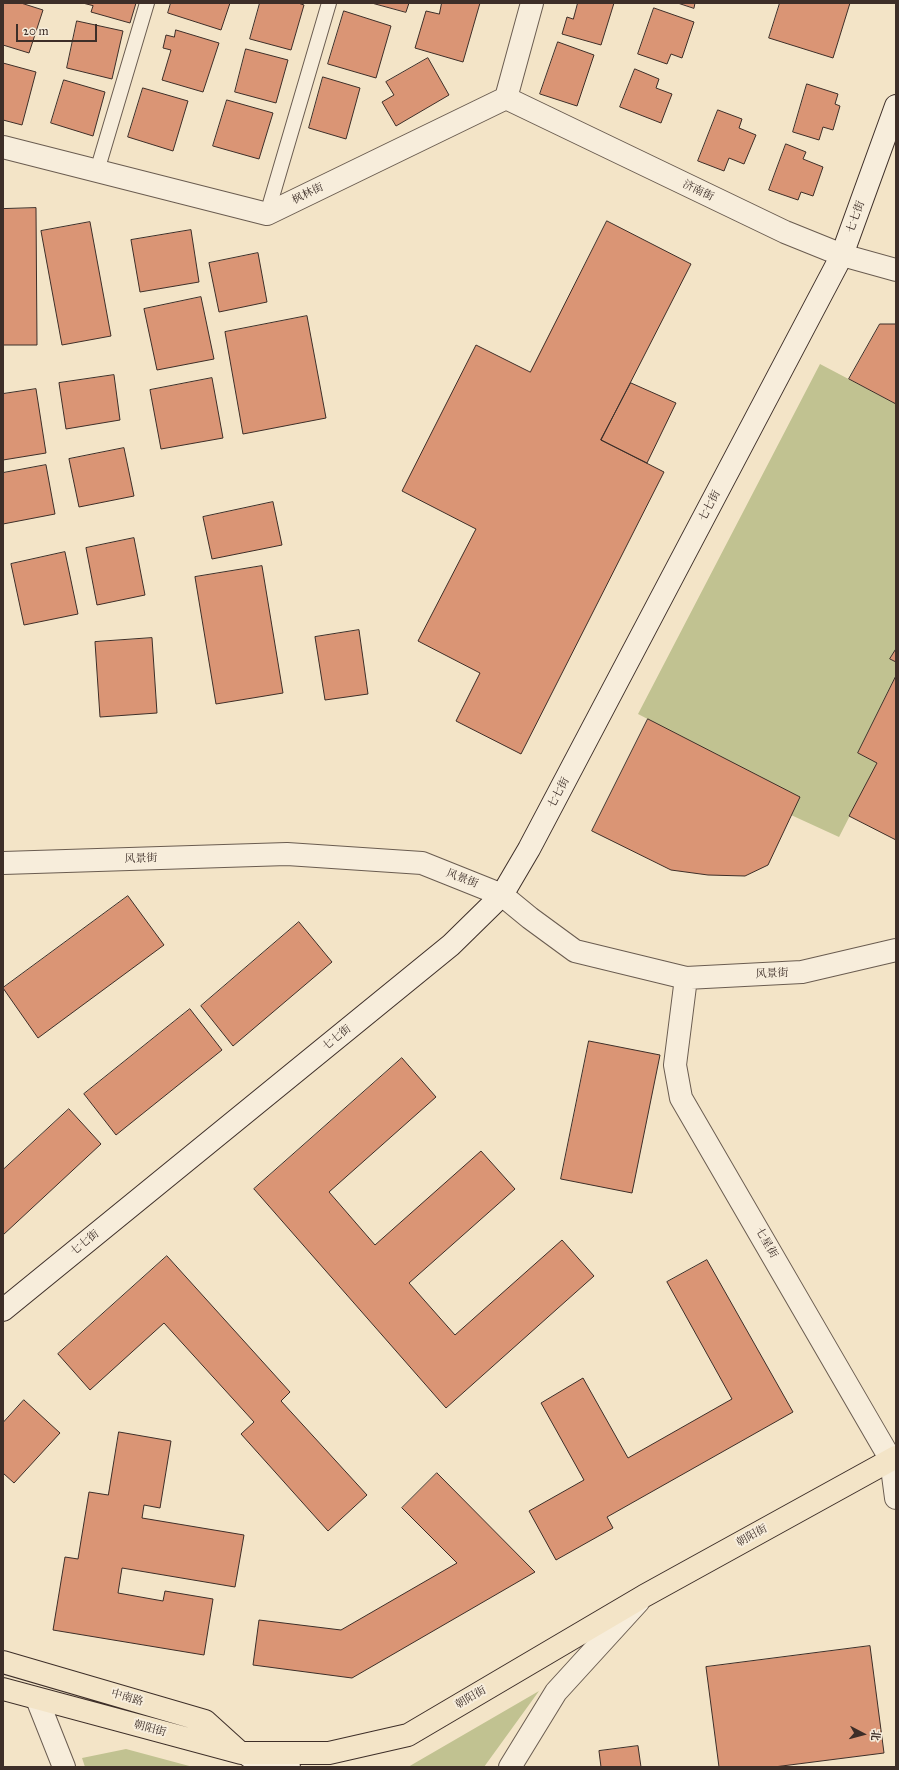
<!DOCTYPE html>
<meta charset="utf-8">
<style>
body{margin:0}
#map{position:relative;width:899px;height:1770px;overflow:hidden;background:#f3e4c7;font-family:"IM FELL Great Primer","Noto Serif SC",serif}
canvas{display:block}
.frame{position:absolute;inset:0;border:4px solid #3d2e28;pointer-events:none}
.north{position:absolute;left:843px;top:1714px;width:40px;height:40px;-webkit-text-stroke:3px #f7eddb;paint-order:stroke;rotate:96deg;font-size:11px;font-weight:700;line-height:16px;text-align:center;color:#3d2e28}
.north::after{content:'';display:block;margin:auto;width:14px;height:18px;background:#3d2e28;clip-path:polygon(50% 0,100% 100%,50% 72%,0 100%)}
.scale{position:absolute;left:16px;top:24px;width:81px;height:18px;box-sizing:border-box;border:2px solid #3d2e28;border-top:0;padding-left:5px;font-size:12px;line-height:14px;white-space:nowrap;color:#3d2e28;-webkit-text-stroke:3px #f7eddb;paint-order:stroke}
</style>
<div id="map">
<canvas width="899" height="1770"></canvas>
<div class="frame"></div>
<div class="north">北</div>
<div class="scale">20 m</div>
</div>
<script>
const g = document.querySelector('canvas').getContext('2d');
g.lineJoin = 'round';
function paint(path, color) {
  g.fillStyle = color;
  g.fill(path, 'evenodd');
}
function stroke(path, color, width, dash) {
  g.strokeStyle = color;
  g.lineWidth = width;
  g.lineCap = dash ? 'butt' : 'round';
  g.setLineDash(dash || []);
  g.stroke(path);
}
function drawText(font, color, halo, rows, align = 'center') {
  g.font = font + ' "IM FELL Great Primer","Noto Serif SC",serif';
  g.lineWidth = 4;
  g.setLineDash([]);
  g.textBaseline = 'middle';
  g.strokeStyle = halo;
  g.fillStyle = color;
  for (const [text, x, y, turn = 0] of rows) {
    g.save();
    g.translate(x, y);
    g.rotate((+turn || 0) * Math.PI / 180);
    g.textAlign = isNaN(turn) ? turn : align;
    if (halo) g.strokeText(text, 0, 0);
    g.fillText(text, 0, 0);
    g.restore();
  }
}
const green = new Path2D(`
 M820,364l76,40v245l-6,10 6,3v14l-38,77 19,10 -38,74 -48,-22 8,-18 -161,-83z
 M539,1691l-55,76h-76z
 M126,1749l67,18h-108l-3,-9z`);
const building = new Path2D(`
 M3,3h18l22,7 -14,43 -26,-8z
 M83,3h53l-6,20 -39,-11 2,-6z
 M171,3h59l-9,27 -53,-17z
 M260,3h38l6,2 -13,45 -41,-11z
 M372,3h37l-3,9z
 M442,3h38l-17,59 -48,-14 11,-37 13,3z
 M578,3h36l-13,42 -39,-11 5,-17 6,2z
 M678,3h17l-1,5z
 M780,3h70l-17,55 -64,-20z
 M654,8l40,14 -12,36 -11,-4 -4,10 -29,-10z
 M344,11l47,15 -15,52 -48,-14z
 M77,21l46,10 -11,48 -45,-11z
 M176,30l43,13 -16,49 -41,-12 9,-30 -8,-2 3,-13 8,2z
 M558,42l36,13 -17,51 -37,-12z
 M246,49l42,11 -12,43 -41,-11z
 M428,58l21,37 -53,31 -14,-24 12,-7 -8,-13z
 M3,63l33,9 -14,53 -19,-5z
 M635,69l24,10 -3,9 16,6 -11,29 -41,-16z
 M323,77l37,11 -14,51 -37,-11z
 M64,80l41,12 -12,44 -42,-13z
 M807,84l31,10 -3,10 5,2 -7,24 -10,-3 -4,13 -26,-8z
 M143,88l45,13 -15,50 -45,-14z
 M227,100l46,13 -14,46 -46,-13z
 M718,110l24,9 -3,9 17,7 -12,29 -15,-6 -5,13 -26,-10z
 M786,144l20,8 -3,7 20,8 -10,29 -12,-4 -3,8 -29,-10z
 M36,208l1,137h-34v-136z
 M607,221l84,43 -90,176 63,32 -143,282 -65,-33 24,-48 -62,-32 58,-112 -74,-38 74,-146 54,27z
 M90,222l21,114 -49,9 -21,-114z
 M191,230l8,52 -59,10 -9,-52z
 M258,253l9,49 -48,10 -10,-49z
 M201,297l13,62 -57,11 -13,-61z
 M307,316l19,102 -83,16 -18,-102z
 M880,324h16v80l-47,-25z
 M114,375l6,45 -54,9 -7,-46z
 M212,378l11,60 -62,11 -11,-59z
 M631,383l45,20 -29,60 -46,-23z
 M36,389l10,64 -43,7v-66z
 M124,448l10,48 -55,11 -10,-48z
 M46,465l9,49 -52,10v-51z
 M273,502l9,43 -70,14 -9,-42z
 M134,538l11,57 -48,10 -11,-57z
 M65,552l13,62 -54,11 -13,-61z
 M262,566l21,127 -67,11 -21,-127z
 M359,630l9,64 -43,6 -10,-63z
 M152,638l5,75 -57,4 -5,-75z
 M896,649v13l-6,-3z
 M896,676v164l-47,-24 28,-53 -19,-10z
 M648,719l152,78 -32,68 -23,11 -37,-1 -37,-5 -79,-39z
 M128,896l36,49 -126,93 -35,-50z
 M299,922l33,40 -99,84 -32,-40z
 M190,1009l32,41 -106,85 -32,-41z
 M589,1041l71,14 -28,138 -71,-14z
 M402,1058l34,39 -107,95 46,53 106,-94 34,38 -106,94 46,52 107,-95 32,36 -148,132 -192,-219z
 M69,1109l32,35 -98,91v-65z
 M167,1256l123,136 -9,9 86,94 -39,36 -87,-97 13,-12 -90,-99 -74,67 -32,-36z
 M707,1260l86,152 -186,105 6,11 -57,32 -27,-49 55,-31 -43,-77 42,-25 45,80 104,-59 -65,-117z
 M24,1400l36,33 -46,50 -11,-10v-50z
 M119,1432l52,9 -11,67 -16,-3 -2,13 102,17 -9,52 -113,-19 -4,25 45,8 2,-10 48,8 -9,56 -151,-25 12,-73 13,2 11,-67 19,3z
 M437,1473l98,99 -183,106 -99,-13 6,-45 82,10 116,-67 -55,-55z
 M870,1646l14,107 -110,14h-55l-13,-100z
 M638,1746l3,21h-40l-2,-16z`);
const lane = new Path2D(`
 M97,171l50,-168
 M267,214l62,-211`);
const street = new Path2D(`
 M506,98l279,134 57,23 54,15
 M3,147l264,67 239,-116 26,-95
 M3,863l284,-9 135,9 80,32 28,23 45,33 111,27 116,-6 94,-22
 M686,978l-11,87 6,33 210,362 5,38
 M37,1699l27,68
 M510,1767l46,-75 83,-91`);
const secondary = new Path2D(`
 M3,1310l448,-365 51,-50 27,-46 313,-594 54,-149
 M249,1756l40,11`);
const primary = new Path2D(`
 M3,1662l202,59 32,29
 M3,1689l238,64h88l79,-18 236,-139 252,-139`);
const streetNames = [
 ["济南街",698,191,26],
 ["枫林街",308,194,-26],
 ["七七街",856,217,-70],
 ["七七街",710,506,-62],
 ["七七街",559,793,-62],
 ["风景街",141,859,-2],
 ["风景街",462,879,21],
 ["风景街",772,974,-3],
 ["七七街",337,1038,-39],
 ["七七街",85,1243,-39],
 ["七星街",766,1243,60],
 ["朝阳街",752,1536,-29],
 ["中南路",127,1698,16],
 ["朝阳街",471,1698,-30],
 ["朝阳街",150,1729,15]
];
paint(green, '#c1c291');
paint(building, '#da9575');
stroke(building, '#3d2e28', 1);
stroke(lane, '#6a5c50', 16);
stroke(street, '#6a5c50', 24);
stroke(secondary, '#3d2e28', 24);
stroke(primary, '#3d2e28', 24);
stroke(lane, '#f7eddb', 14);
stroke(street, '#f7eddb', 22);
stroke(secondary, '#f7eddb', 22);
stroke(primary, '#f3e4c7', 22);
drawText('11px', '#3d2e28', '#f7eddb', streetNames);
</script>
